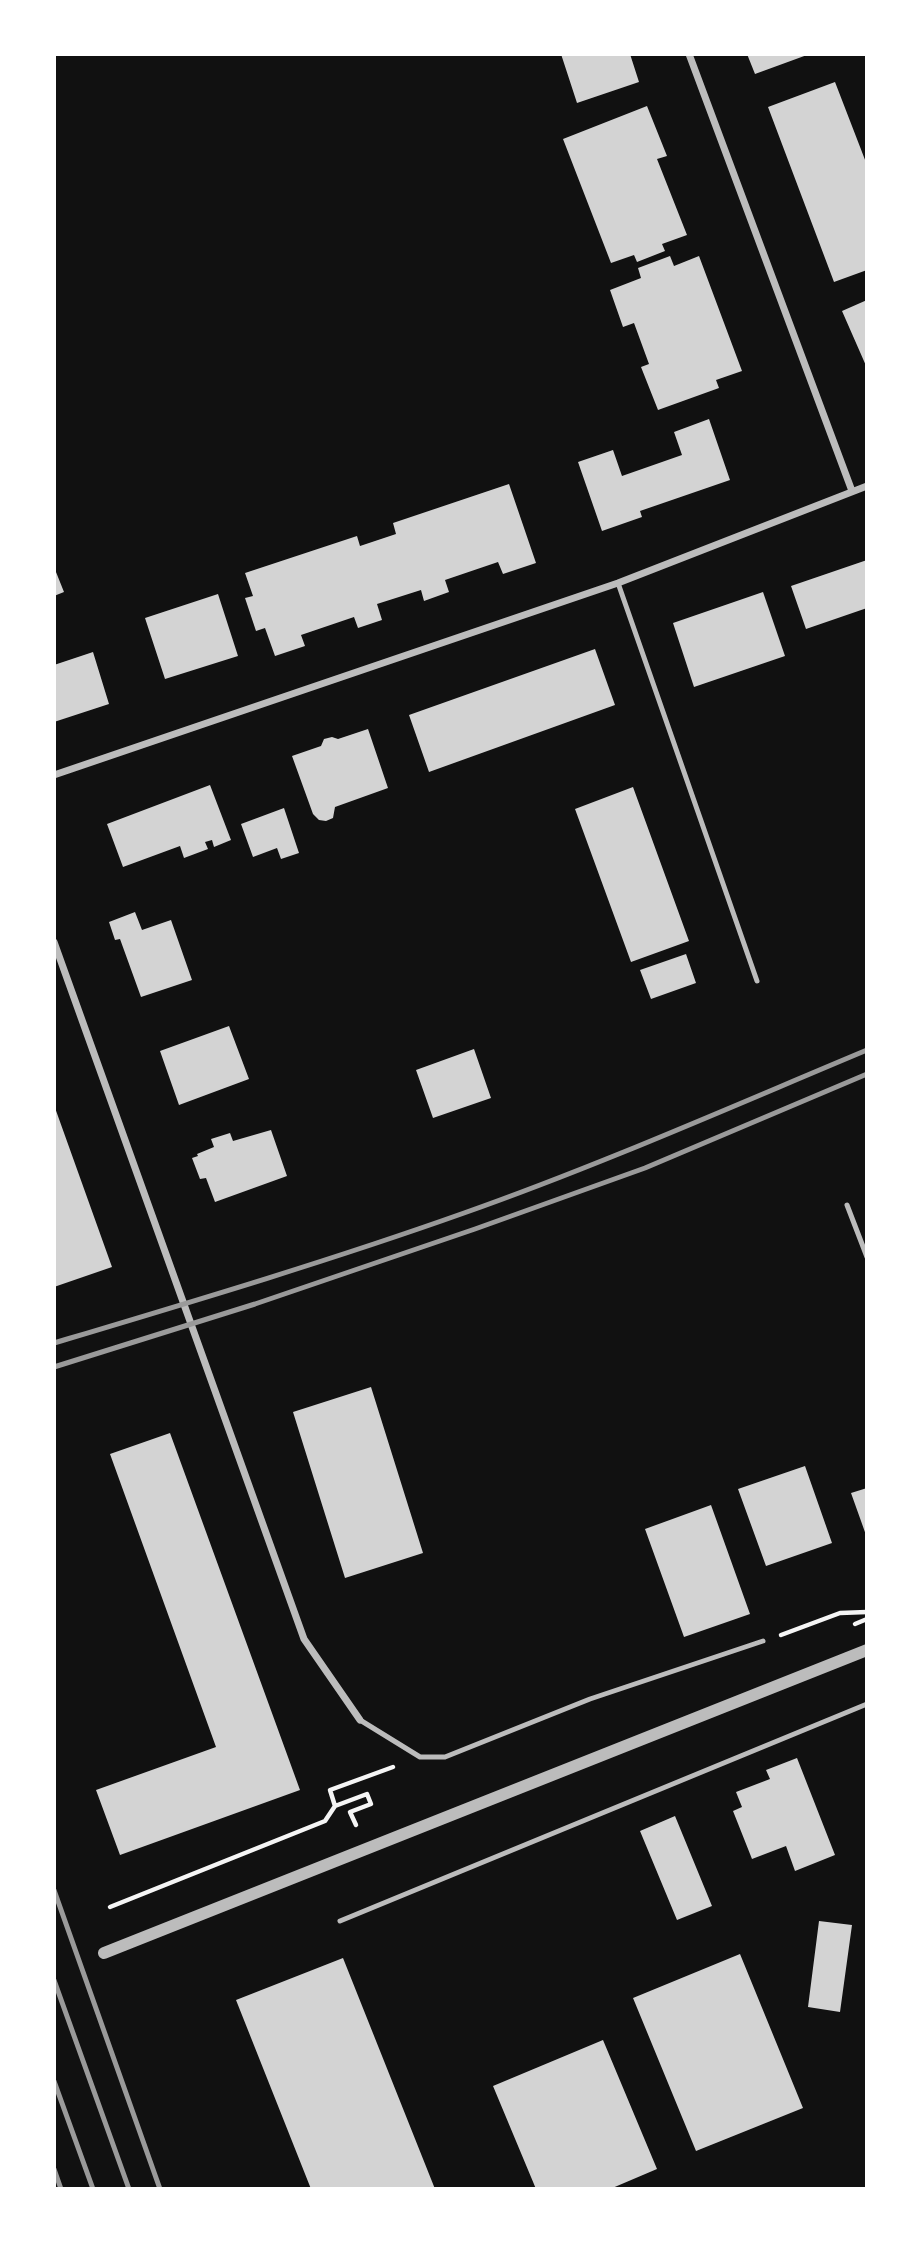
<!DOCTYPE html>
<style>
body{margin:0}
#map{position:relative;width:921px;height:2243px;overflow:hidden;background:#111;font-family:"Times New Roman",serif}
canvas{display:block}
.frame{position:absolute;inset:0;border:56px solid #fff;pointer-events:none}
</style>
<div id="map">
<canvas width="921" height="2243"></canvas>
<div class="frame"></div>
</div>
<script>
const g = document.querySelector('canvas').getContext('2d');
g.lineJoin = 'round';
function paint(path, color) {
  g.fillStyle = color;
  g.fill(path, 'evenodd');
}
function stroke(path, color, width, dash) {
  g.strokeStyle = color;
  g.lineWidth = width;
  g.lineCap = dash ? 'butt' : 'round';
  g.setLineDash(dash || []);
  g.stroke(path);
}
const building = new Path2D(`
 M561,54h69l9,28 -62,21z
 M747,54h60v1l-52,19z
 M835,82l32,83v105l-33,12 -66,-175z
 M647,106l20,50 -10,3 30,76 -25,9 3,7 -28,11 -3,-7 -23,8 -48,-124z
 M670,256l4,10 25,-10 43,115 -26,9 3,8 -61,22 -17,-43 8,-3 -15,-41 -11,4 -13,-37 31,-12 -3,-10z
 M867,300v68l-25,-57z
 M709,419l21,61 -90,31 2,6 -40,14 -24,-69 35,-12 9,26 60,-21 -8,-23z
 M509,484l27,79 -33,11 -5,-12 -53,18 4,12 -25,9 -3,-11 -44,14 5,16 -24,8 -4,-11 -53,18 4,11 -30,10 -10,-28 -9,3 -11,-33 8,-2 -8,-23 112,-37 3,10 36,-12 -3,-11z
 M867,560v48l-61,21 -15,-43z
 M54,567l10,25 -10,4z
 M763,592l22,64 -91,31 -21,-64z
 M218,594l20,62 -73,23 -20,-61z
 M595,649l20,56 -186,67 -20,-57z
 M93,652l16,52 -55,18v-57z
 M368,729l20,59 -53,19 -2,11 -7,3 -7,-1 -6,-6 -21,-58 29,-10 3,-7 8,-2 6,2z
 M210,785l21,55 -17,7 -2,-7 -7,2 3,7 -24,9 -4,-12 -57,21 -16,-43z
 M633,787l56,154 -58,21 -56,-153z
 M284,808l15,45 -18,6 -4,-11 -24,9 -12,-33z
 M135,912l7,18 29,-10 21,60 -51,17 -21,-58 -5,1 -6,-18z
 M686,954l10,29 -45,16 -11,-29z
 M229,1026l20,53 -70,26 -19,-54z
 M474,1049l17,49 -58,20 -17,-48z
 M54,1105l58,162 -58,20z
 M271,1130l16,46 -72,26 -9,-24 -6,1 -8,-21 6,-2 -1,-2 17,-7 -3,-8 19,-6 3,8z
 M371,1387l52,166 -78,25 -52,-166z
 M170,1433l130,357 -180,65 -24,-65 120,-43 -106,-293z
 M805,1466l27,77 -66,23 -28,-77z
 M867,1488v47h-1l-15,-42z
 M711,1505l39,109 -66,23 -39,-108z
 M797,1758l38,97 -40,16 -9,-25 -34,13 -19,-48 9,-4 -6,-15 34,-13 -4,-9z
 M675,1816l37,90 -35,14 -37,-89z
 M819,1921l33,4 -12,87 -32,-5z
 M740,1954l63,154 -107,43 -63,-153z
 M343,1958l92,231h-124l-75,-189z
 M603,2040l54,129 -47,20h-74l-43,-103z`);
const path = new Path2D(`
 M855,1624l12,-5
 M781,1635l59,-22 27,-1
 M356,1825l-6,-13 21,-8 -4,-10 -32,12 -5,-16 63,-23
 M110,1907l215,-86 10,-15`);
const service = new Path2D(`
 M618,583l139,398
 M847,1205l20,52
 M360,1720l60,37h25l145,-58 173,-58
 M340,1921l527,-217`);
const minor = new Path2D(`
 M689,54l163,437
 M54,775l564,-192 249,-97
 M54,942l250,697 56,81`);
const tertiary = new Path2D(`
 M104,1953l763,-303`);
const rail = new Path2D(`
 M54,1343c137,-41 275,-82 410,-130 136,-48 269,-107 403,-163
 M54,1367l201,-63 220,-75 170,-61 222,-94
 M54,1890l106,299
 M54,1980l75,209
 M54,2081l39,108
 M54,2169l7,20`);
paint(building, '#d3d3d3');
stroke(path, '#f5f5f5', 4.5);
stroke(service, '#bcbcbc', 5);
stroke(minor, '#bcbcbc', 7);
stroke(tertiary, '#bcbcbc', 12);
stroke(rail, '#9a9a9a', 5);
</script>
